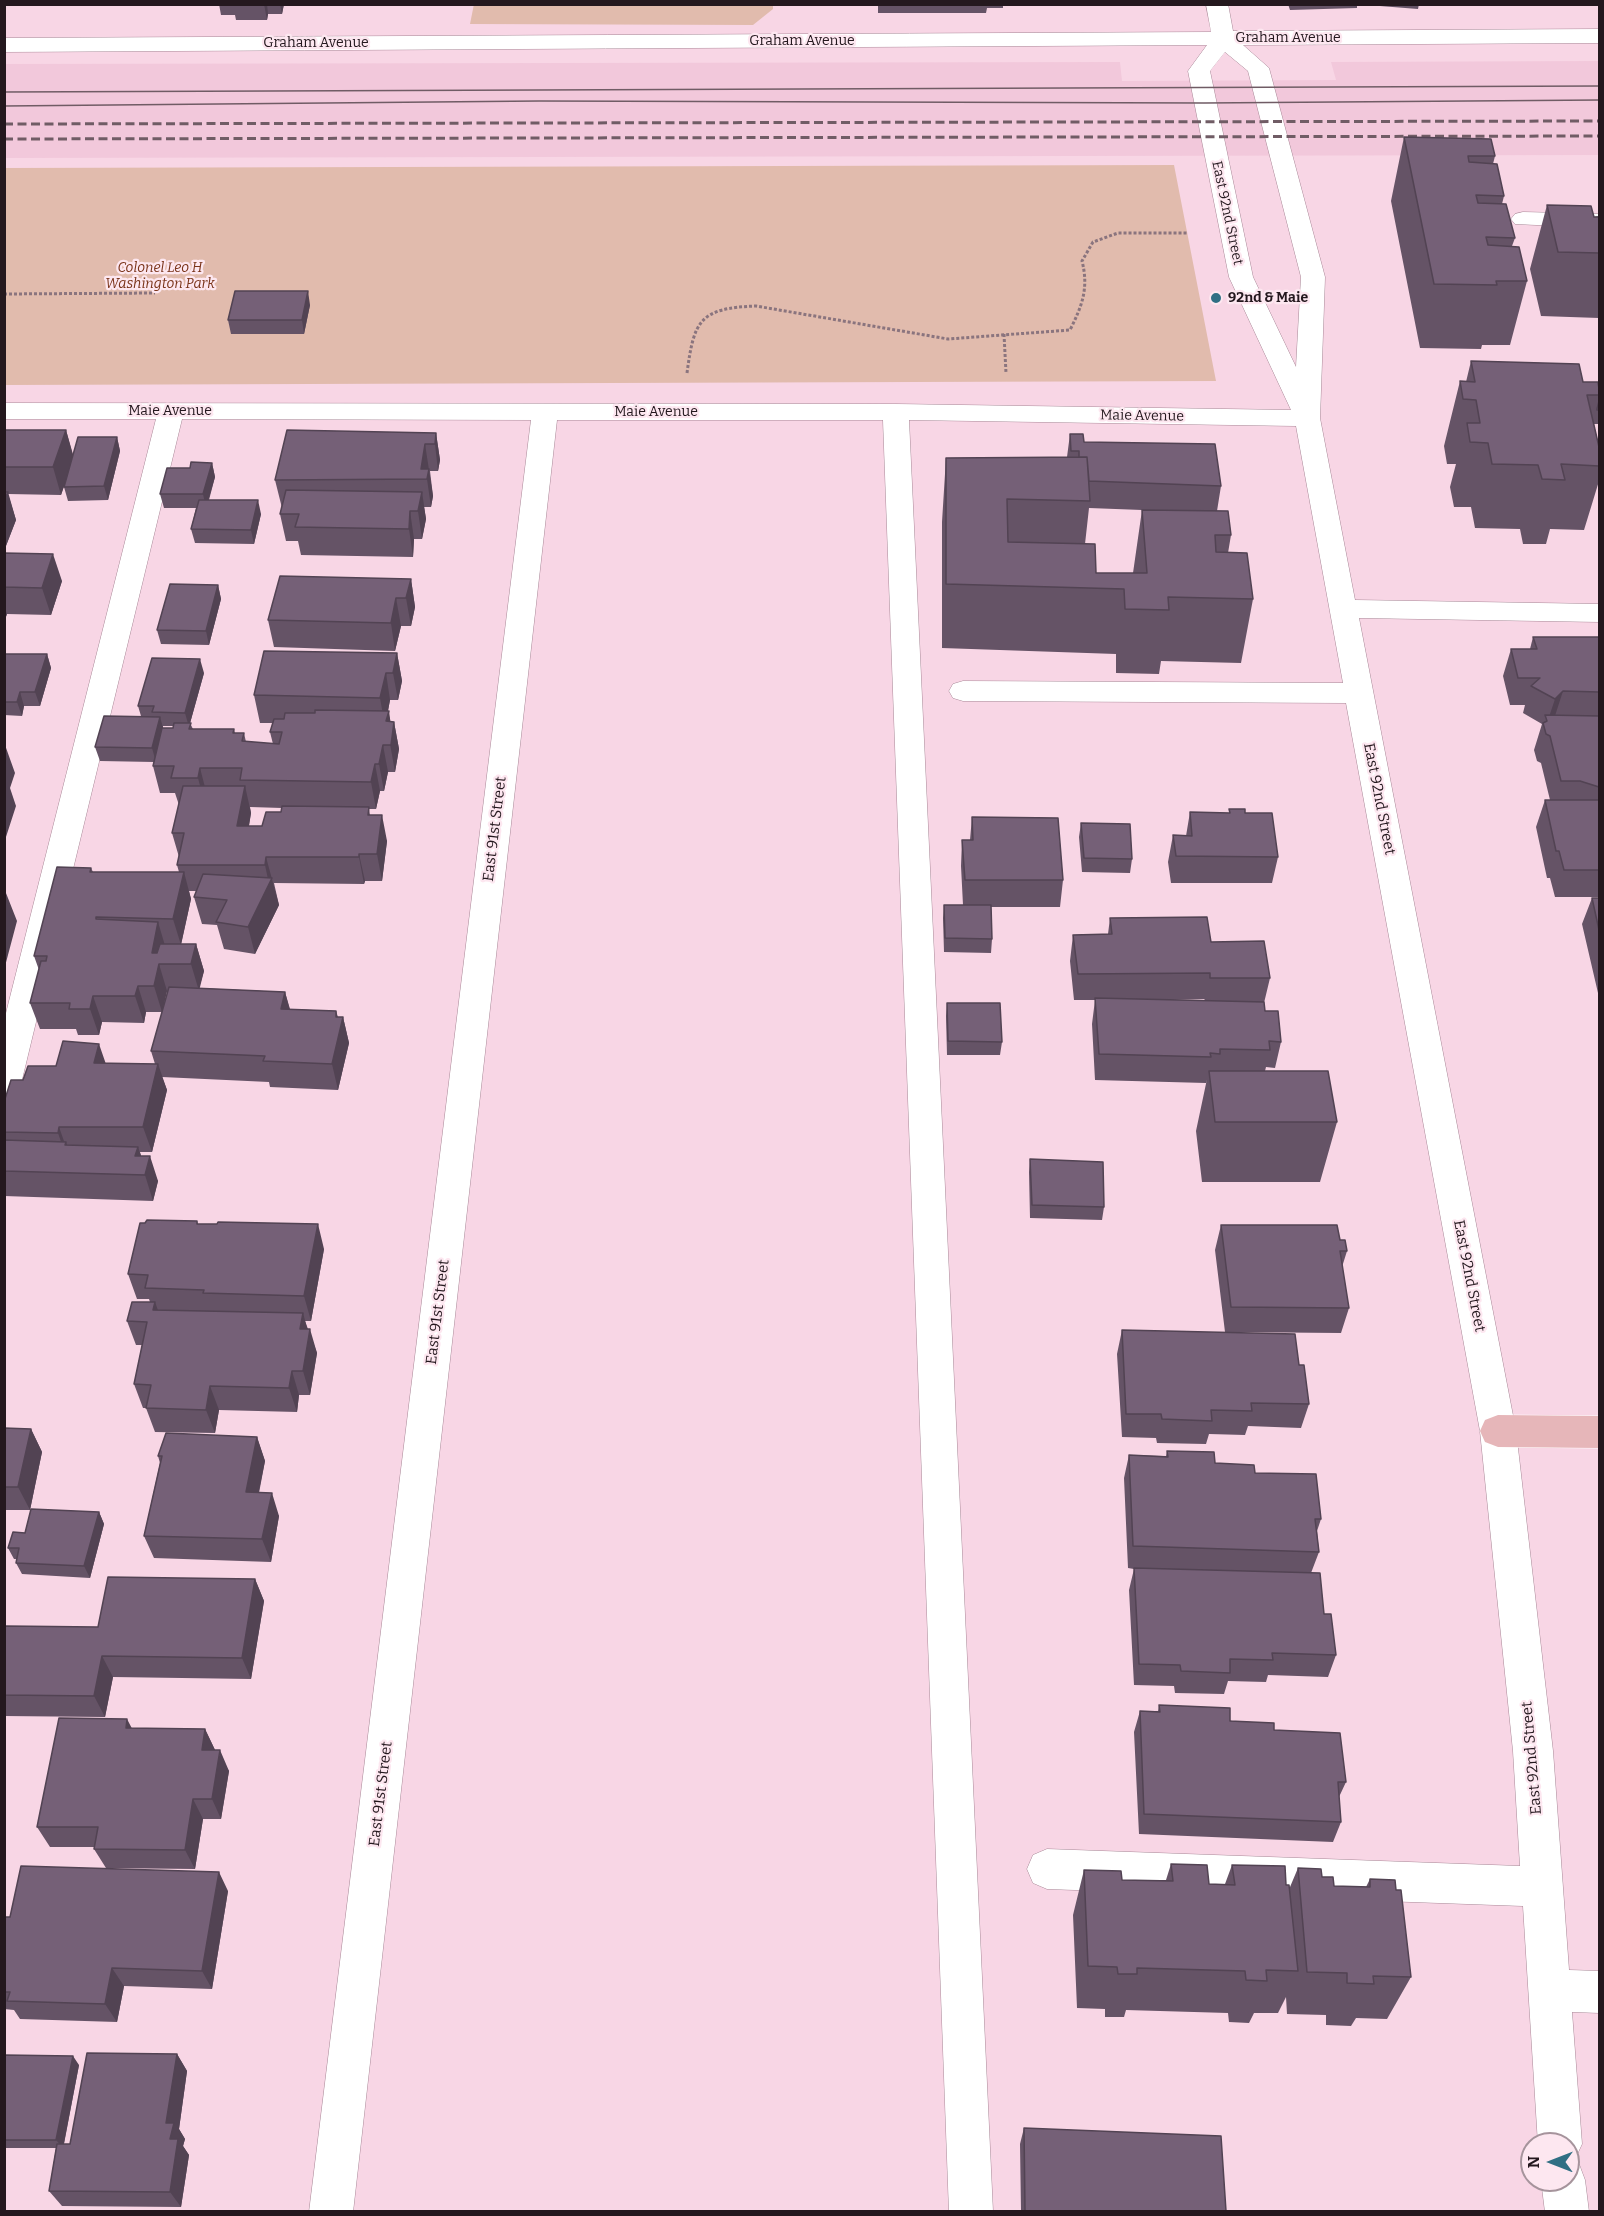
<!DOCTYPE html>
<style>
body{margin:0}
#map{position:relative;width:1604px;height:2216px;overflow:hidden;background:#f8d6e5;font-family:Bitter,serif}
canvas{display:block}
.frame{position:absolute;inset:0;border:6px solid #24181e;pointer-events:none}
.north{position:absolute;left:1520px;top:2132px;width:60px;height:60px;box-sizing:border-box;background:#fde7f0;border:2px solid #a6949c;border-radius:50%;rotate:270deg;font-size:16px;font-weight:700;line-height:24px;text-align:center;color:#24181e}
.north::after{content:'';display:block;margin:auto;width:21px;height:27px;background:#306f84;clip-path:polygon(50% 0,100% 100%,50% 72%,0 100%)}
</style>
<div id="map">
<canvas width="1604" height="2216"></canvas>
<div class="frame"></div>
<div class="north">N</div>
</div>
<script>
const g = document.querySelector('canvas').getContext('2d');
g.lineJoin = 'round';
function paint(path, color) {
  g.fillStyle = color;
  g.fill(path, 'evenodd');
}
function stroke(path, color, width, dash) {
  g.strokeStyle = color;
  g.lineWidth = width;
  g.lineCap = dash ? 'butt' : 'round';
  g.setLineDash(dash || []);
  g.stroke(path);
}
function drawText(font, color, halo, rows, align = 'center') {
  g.font = font + ' Bitter,serif';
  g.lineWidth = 4.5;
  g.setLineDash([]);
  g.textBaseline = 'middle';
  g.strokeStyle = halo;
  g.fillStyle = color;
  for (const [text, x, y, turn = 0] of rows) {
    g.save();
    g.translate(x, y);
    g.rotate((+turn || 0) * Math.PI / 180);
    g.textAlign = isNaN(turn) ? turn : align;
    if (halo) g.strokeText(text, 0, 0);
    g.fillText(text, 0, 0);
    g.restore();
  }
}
const built = new Path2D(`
 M1599,61v94l-1594,3 -1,-94 1116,-2 2,19 214,-1 -5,-18z`);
const green = new Path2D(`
 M474,4h299v5l-20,16 -283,-1z
 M1174,165l42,216 -1211,4 -1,-217z`);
const path = new Path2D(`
 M4,294l151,-1
 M1004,334l2,39
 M687,373c7,-52 12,-65 69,-67l192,33 122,-9c12,-24 19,-42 12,-69l11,-19 25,-9h70`);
const minor = new Path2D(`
 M1206,4h22l5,27 367,-2v14l-357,2 26,23 56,209 -5,141 35,182 245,4v18l-241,-4 157,813 37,320 16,219 31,1v42l-28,-1 10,132 -7,15 -4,2 8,3 6,16 4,32h-44l-4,-32h27v-36h-30l-15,-238 -476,-17 -14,-6 -6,-14 6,-14 14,-6 473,17 -7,-115 -33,-320 -134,-728 -383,-2 -10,-3 -4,-7 4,-7 10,-3 380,2 -47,-257 -387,-6 84,1792h-44l-66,-1792h-326l-204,1792h-44l222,-1792 -349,-1 -162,669 -4,9 -12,4v-80l152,-602h-152v-16l892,1 395,6 -62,-133 -41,-206 19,-26 -1203,7v-14l1207,-6zM1225,52l23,19 53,206 -5,90 -43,-90 -43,-206z
 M1523,212l77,2v14l-85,-4 -4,-5 4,-5z`);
const major = new Path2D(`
 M1498,1415l102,1v32l-102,-1 -13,-5 -5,-11 5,-11z`);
const tram = new Path2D(`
 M4,92l1596,-6
 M4,106l535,-5 665,2 396,-3`);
const rail = new Path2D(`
 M4,124l1596,-3
 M4,139l1596,-3`);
const wall = new Path2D(`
 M219,4h65l-2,10h-14l-1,6h-31l-1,-5h-14z
 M878,4h125v4h-16l-1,5h-108z
 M1288,4h69v4l-67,2z
 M1367,4h52l-1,5 -51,-4z
 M1404,137l91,19 -2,8 11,32 -2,8 13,34 -3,8 15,35 -17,64h-28l-1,4 -61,-1 -29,-147z
 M1547,205l47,12 5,-1v102l-58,-2 -11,-47z
 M310,305l-6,29h-73l-3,-14z
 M1471,361l112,21 16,7v35h-5l5,23v34l-15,49 -34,-1 -4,15h-23l-3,-15 -45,-1 -4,-21h-17l-4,-20 6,-23h-9l-3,-18 16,-65 6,1z
 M4,430h62l7,26 44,-19 3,14 -12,49 -40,1 -4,-14 2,-7 -5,15 -53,-1 8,26 -12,31z
 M436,433l4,27 -2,11h-8l3,25 -2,11h-7l2,12 -4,20h-8l-1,18 -112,-2 -3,-14h-12l-6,-27 2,-6 -7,-28z
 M1070,434l14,8 137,44 -4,25 14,24 -3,18 25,46 -12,64 -80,-2 -2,13 -43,-1v-19l-174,-6v-126l4,-64 121,-1zM1089,508l53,2 -9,63h-37l-11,-29z
 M212,463l3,14 -6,23 52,14 -7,30 -59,-1 -4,-14 5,-21h-32l-4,-14 30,-26z
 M4,553l58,28 -11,34 -44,-1 -3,8z
 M411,579l4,28 -4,19h-10l-6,25 -121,-4 -6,-27z
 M218,585l3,14 -12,46 -48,-1 -4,-14z
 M1533,637h66v260h-44l-5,-19h-3l-11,-51 9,-27h5l-9,-37 -4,-2 -3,-11 8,-26 -19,-11 2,-8h-15l-7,-29 8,-27h19z
 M397,653l5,28 -4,19h-8l-2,11 2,10 4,1 5,27 -4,23h-7l-4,19h-4l-4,18h-7l1,6 17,26 -5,40h-17l-1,3 -90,-1 5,22 -24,49 -31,-5 -7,-24 -15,-1 -8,-27 2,-6h-7l2,8 -10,45h15l8,27 -5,17 86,4 5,17 46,2 2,6h5l6,26 -11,47 -68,-3 -1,-5 -107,-5 5,13 -15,62h-12l1,4 17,25 -5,20 -149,-5v-94l19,-22 33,-14 49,-3 50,1 -4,-13 11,-39h-16l-2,11 -42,-1 -3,13h-21l-2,-6h-36l-10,-26 9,-33 -5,-14 57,-88 2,4h86l-2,-7 2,-8 -7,-24 7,-28 -4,-12h-15l-7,-27 1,-4 -54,-1 -5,-14 46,-31 -3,-10 66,-33 -14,50 3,6h41l1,4h9l2,9 27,2 -3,-12 3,-9h-13l-6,-28zM163,726h10v2h-10zM250,807l32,1 -1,4 -19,14h-13l2,-13zM167,991h1l-5,18z
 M4,654h43l4,14 -11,38h-16l-2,10 -18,-1z
 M1229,809l16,4 33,44 -6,26h-101l-3,-21 5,-27 13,1 4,-24 39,1z
 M972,817l91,63 -3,27h-69l1,32 -1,14 -47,-1 -1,-34 1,-13h19l-2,-39 1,-26h8z
 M1081,823l51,36 -2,14 -48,-1 -3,-35z
 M1592,898h7v95h-1l-16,-69z
 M1110,918l101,24 59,36 -6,25 1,8 16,31 -6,26 -9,-1 -1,4 72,51 -17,60h-118l-6,-51 11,-52 -1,4 -111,-3 -3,-56 3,-24h-21l-4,-39 3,-26 35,-1zM1204,999l1,1h-37z
 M947,1003l55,39 -2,13h-53l-1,-39z
 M1030,1159l74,48 -2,13 -72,-2 -1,-46z
 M197,1221l1,3 126,25 -13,72h-6l12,32 -7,42h-11l-2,17 -78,-2 -4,23 -60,-1 -9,-24h-3l-9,-24 8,-39h-6l-9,-24 23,-19 -1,-3h-12l-9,-25z
 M1221,1225l119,15 7,11 -5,16 7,41 -8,25 -116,-1 -10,-82z
 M1122,1330l177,35 10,39 -8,24 -53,-2 -3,9 -36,-1 -3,10 -49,-1 -1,-5 -34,-1 -5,-83z
 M4,1428l27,1 11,23 -12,58h-26z
 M257,1437l8,24 -6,32 20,23 -8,46 -117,-4 -10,-22 16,-73 -2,-7z
 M1167,1451l88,22 66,46 -4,12 2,21 -8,21 25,82 -8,22 -60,-2 -2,7 -38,-1 -4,13 -49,-1 -1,-7 -40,-1 -5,-95 5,-21 -6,-1 -4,-90 5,-23 37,1z
 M99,1512l5,12 -14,54 -68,-4 -6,-11 1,-4h-3l-6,-11 17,-15z
 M255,1579l9,22 -13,78 -138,-2 -8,40 -101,-1v-89h94z
 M1159,1705l115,25 72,52 -7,15 2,25 -8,20 -194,-8 -5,-102 6,-21h18z
 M132,1728l73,1 10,21 14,21 -8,48h-18l-8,50 -89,-1 -12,-19 1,-2h-45l-13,-20z
 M1171,1864l38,20h16l7,-19 58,22 8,-19 24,9 12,9 32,1 4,-8 41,98 -24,42 -31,-1 -5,8 -25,-1v-10l-39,-1 -1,-17 -8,16h-24l-5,10 -20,-1 -1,-9 -102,-3 -2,7h-19v-8l-28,-1 -4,-93 11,-45 38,10h44z
 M228,1891l-16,98 -88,-3 -7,36 -97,-3 -6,-9 -10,-1v-92h6z
 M177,2054l10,17 -8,58 6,10 -2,7 6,9 -8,52 -119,-1 -13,-15 7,-43h-52v-93l75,10 -15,79h6z
 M1024,2128l202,83h-205l-1,-67z`);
const shadedWall = new Path2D(`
 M264,4h3l1,10 -1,6z
 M280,4h4l-2,10z
 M308,291l2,14 -6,29 -2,-14z
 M66,430l8,28 -13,37 -8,-28z
 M436,433l4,27 -2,11 -3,-27z
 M117,437l3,14 -12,49 -4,-14z
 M425,444l8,52 -2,11 -4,-28 -6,-10z
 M212,463l3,14 -9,31 -3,-14z
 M8,492l8,28 -12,31v-51z
 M422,492l4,27 -4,20 -4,-28z
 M258,500l3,14 -7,30 -3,-14z
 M410,511l4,28 -1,18 -4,-28z
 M53,554l9,27 -11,34 -9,-27z
 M411,579l4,28 -4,19 -5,-28z
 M218,585l3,14 -12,46 -3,-14z
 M396,598l5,28 -6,25 -4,-28z
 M4,606l3,8 -3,8z
 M397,653l5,28 -4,19 -5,-27z
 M47,654l4,14 -11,38 -5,-14z
 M200,659l4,14 -15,54 -4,-14z
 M386,673l4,27 -5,26 -5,-28z
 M1563,691l-9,28 -8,7 9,-27z
 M20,692l4,14 -2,10 -5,-14z
 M389,711l3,22 2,-11 5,27 -4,23 -9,-51z
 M160,717l4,14 -8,31 -4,-14z
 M5,745l10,28 -5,15 6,18 -11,34z
 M383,745l5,27 -4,19 -5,-27z
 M375,764l5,27 -4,18 -5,-27z
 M200,768l7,27 -2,10 -7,-27z
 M245,786l6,27 -7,40 -7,-27z
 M382,815l5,26 -5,40 -5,-27z
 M359,854l6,27 -1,3 -5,-27z
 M266,857l13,48 -24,49 -7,-27 21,-43 -4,-19z
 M184,872l7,27 -10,46 -8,-26z
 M4,888l13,33 -13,49z
 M158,922l8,27 -7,15 8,27 -5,21 -8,-26 -2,-33z
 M196,944l8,27 -5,20 -8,-27z
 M138,986l8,26 -2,11 -9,-27z
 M285,992l7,26 -11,-9z
 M93,996l9,26 -3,13 -9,-26z
 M336,1011l4,18 3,-12 6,26 -11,47 -6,-26z
 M99,1044l9,26 -14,-7z
 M158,1064l9,26 -15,62 -9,-25z
 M59,1127l6,17 1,-2 9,26 -8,-9 -9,-26z
 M138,1147l8,23 4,-14 8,25 -5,20 -8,-26 -10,-19z
 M318,1224l6,25 -13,72 -7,-25z
 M155,1302l9,25 -11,-17z
 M303,1313l6,22 1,-6 7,24 -7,42 -7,-24 -3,-42z
 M292,1371l7,24 -2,17 -8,-24z
 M210,1386l9,24 -4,23 -9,-23z
 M31,1429l11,23 -12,58 -12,-23z
 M257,1437l8,24 -11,54 -8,-23z
 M272,1493l7,23 -8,46 -9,-23z
 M99,1512l5,12 -14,54 -6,-12z
 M255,1579l9,22 -13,78 -9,-21z
 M102,1656l11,21 -8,40 -11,-21z
 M127,1719l11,21 -12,-12z
 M205,1729l10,21h-13z
 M220,1750l9,21 -8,48 -9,-20z
 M193,1799l10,20 -8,50 -10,-19z
 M219,1872l9,19 -16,98 -10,-18z
 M112,1968l12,18 -7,36 -12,-18z
 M177,2054l10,17 -8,58 6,10 -2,7 6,9 -8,52 -11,-15 -4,-69z
 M73,2056l6,9 -16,83 -7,-8z`);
const building = new Path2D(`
 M1404,137l87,2 4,17h-27l1,6 28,2 7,32 -28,-1 2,8 28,1 9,34 -29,-1 2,8 31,2 8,34h-31l1,4 -63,-1z
 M1547,205l44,1 3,11h5v36l-41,-1z
 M235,291h73l-6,29h-74z
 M1471,361l108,3 4,18h15l1,7v6h-12l12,52v19l-38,-2 4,16 -23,-1 -4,-14 -46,-1 -4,-21 -18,-1 -3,-19h13l-4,-23 -13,-1 -3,-18 15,1z
 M1599,401v9h-2v-1z
 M4,430h62l-13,37h-49z
 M287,430l149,3 -1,11h-10l-4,25h8l-2,10 -152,1z
 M1070,434h13l1,8 131,2 6,42 -132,-5 -2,-24h-8v-6h-8z
 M78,437h39l-13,49 -40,1z
 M1087,457l3,44 -83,-2 1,43 87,2 1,29h51l-5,-63 86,1 3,24h-16l1,17 31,1 6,46 -85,-2 1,13 -44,-1 -1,-20 -178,-5v-126z
 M191,462l21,1 -9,31h-43l7,-26h23z
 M286,490l136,2 -4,19h-8l-1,18 -114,-2 4,-13h-19z
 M4,492h4l-4,8z
 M199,500h59l-7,30 -60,-1z
 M4,553l49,1 -11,34 -38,-1z
 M280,576l131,3 -5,19h-10l-5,25 -123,-3z
 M170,584l48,1 -12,46 -49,-1z
 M1533,637h66v55l-36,-1 -8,8 -24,-13 9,-8h-22l-7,-29h26z
 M264,651l133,2 -4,20h-7l-6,25 -126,-3z
 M4,654h43l-12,38h-15l-3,10h-13z
 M152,658l48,1 -15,54 -33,-1 2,-6h-16z
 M315,710l74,1 -3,10 8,1 -3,23h-8l-4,19h-4l-4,18 -131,-2 2,-12h-42l-2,10h-27l3,-12h-21l9,-38h11l1,-5h17l-2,6h45l-1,4h11l-2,8 37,3 3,-12h-12l4,-13h10l1,-6h30z
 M1545,715l54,1v71l-19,-6h-19l-11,-45 -4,-2 -3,-11 4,-2z
 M104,716l56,1 -8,31 -57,-1z
 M183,786h62l-8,40h25l4,-14h15l1,-6 87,1 -1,8h14l-5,39h-18v3h-93l-1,8h-88l7,-32h-12z
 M1545,800h54v70h-35l-5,-19h-3z
 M1229,809h16v4h27l6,44 -102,-1 -3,-21 19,1 -2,-24 40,1z
 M972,817l86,1 5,62h-98l-3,-40h11z
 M1081,823l49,1 2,35 -48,-1z
 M57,867l34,1 -1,4h94l-11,47 -77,-2v2l62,3 -6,31h5l3,-9h36l-5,20h-32l-5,22h-16l-3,10h-42l-3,13h-21l1,-6h-40l11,-42h5l1,-5h-13z
 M203,874l69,4 -24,49 -32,-5 11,-22 -33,-3z
 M1592,898h7v32z
 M944,905h47l1,34 -47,-1z
 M1207,917l4,25 53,-1 6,37h-60v-5l-132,1 -5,-39 39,-1 -2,-16z
 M169,987l116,5 -4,17 55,2v6h7l-11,47 -69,-3 2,-5 -114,-5z
 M1095,998l169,4 1,9h13l3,31 -12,-1 1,9 -50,-1v5l-10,-1 1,4 -112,-3z
 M947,1003h53l2,39 -54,-1z
 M63,1041l36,3 -5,19 64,1 -15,63h-84l-1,6 -54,-1v-30l7,-22h12l5,-14h28z
 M1209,1071h119l9,51h-122z
 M4,1140l62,2 -1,3 73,2 -3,9h15l-5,19 -141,-4z
 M1030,1159l73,3 1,45 -72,-2z
 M147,1220l50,1v3h20l1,-2 100,2 -14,72 -101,-3 1,-3 -59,-2 3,-13 -20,-1 12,-51h5z
 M1221,1225h116l3,15h5l2,11h-7l9,57 -118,-1z
 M132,1302h23l-2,8 150,3 -3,16h10l-7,42h-11l-3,17 -79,-2 -4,24 -60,-2 5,-23 -17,-1 13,-62 -20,-1z
 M1122,1330l173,4 4,31h5l5,39 -58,-1 1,8 -41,-1 1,11 -50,-2 -1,-5h-35z
 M4,1428l27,1 -13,58h-14z
 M166,1433l91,4 -11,55 26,1 -10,46 -118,-3 18,-80h-4z
 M1167,1451l47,1 1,11 39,2 1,8 61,1 5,45h-6l4,33 -186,-6 -4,-91 39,2z
 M31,1509l68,3 -15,54 -68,-3 3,-15h-11l5,-16 12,1z
 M1134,1568l186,5 4,41h7l5,41 -64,-2 1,7 -43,-1v14l-49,-2 -1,-6 -41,-1z
 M108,1577l147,2 -13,79 -140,-2 -8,40 -90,-1 1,-69 93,1z
 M1159,1705l71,3v13l44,2v7l66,3 6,49h-8l3,40 -197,-8 -4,-103 20,1z
 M59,1718l68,1 -1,9 79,1 -3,21h18l-8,49h-19l-8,51 -91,-1 4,-22h-61z
 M1171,1864l36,1 2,19 26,1 -3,-20 53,1 1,19h3l9,86 -32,-1 1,11 -21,-1 -1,-9 -108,-3v6h-19l-1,-7 -29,-1 -4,-96 37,1 1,9 51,1z
 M21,1866l198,6 -17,99 -90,-3 -7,36 -98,-3 3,-9h-6v-75h6z
 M1298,1868l23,1 1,8h11l1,9 36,1v-8l25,1 1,10h5l10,87 -38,-1 1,8 -27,-1v-10l-40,-1z
 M87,2053l90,1 -11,69h8l-4,16h8l-8,53 -121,-1 8,-47h13z
 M4,2055l69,1 -17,84h-52z
 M1024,2128l197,8 5,75h-201z`);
const markers = [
 [1216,298,6,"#306f84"]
];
const farStreetnames = [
 ["Graham Avenue",1288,38],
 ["Graham Avenue",802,41],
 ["Graham Avenue",316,43],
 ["East 92nd Street",1227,213,78],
 ["Maie Avenue",170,411],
 ["Maie Avenue",656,412],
 ["Maie Avenue",1142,416,1]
];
const farParknames = [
 ["Colonel Leo H",160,268],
 ["Washington Park",160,284]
];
const farPoinames = [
 ["92nd & Maie",1228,298]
];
const streetNames = [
 ["East 92nd Street",1379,799,79],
 ["East 91st Street",495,829,-83],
 ["East 92nd Street",1469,1276,79],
 ["East 91st Street",438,1312,-83],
 ["East 92nd Street",1532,1758,-95],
 ["East 91st Street",381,1794,-83]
];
paint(built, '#f2c8db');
paint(green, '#e1bbad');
stroke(minor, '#a88897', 1);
stroke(major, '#fff', 1);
stroke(path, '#8a747e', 3, [3, 2]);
paint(minor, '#fff');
paint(major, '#e6b6b9');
stroke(tram, '#705c65', 1.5);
stroke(rail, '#705c65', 3, [9, 4.5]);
paint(wall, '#655366');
paint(shadedWall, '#524353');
paint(building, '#756077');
stroke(building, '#524353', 1.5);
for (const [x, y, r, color] of markers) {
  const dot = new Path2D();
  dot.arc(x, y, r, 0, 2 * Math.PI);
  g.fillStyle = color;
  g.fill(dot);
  stroke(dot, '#fde7f0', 2);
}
drawText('14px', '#24181e', '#fde7f0', farStreetnames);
drawText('italic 14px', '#7a341a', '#fde7f0', farParknames);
drawText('bold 14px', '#24181e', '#fde7f0', farPoinames, 'left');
drawText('15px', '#24181e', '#fde7f0', streetNames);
</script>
